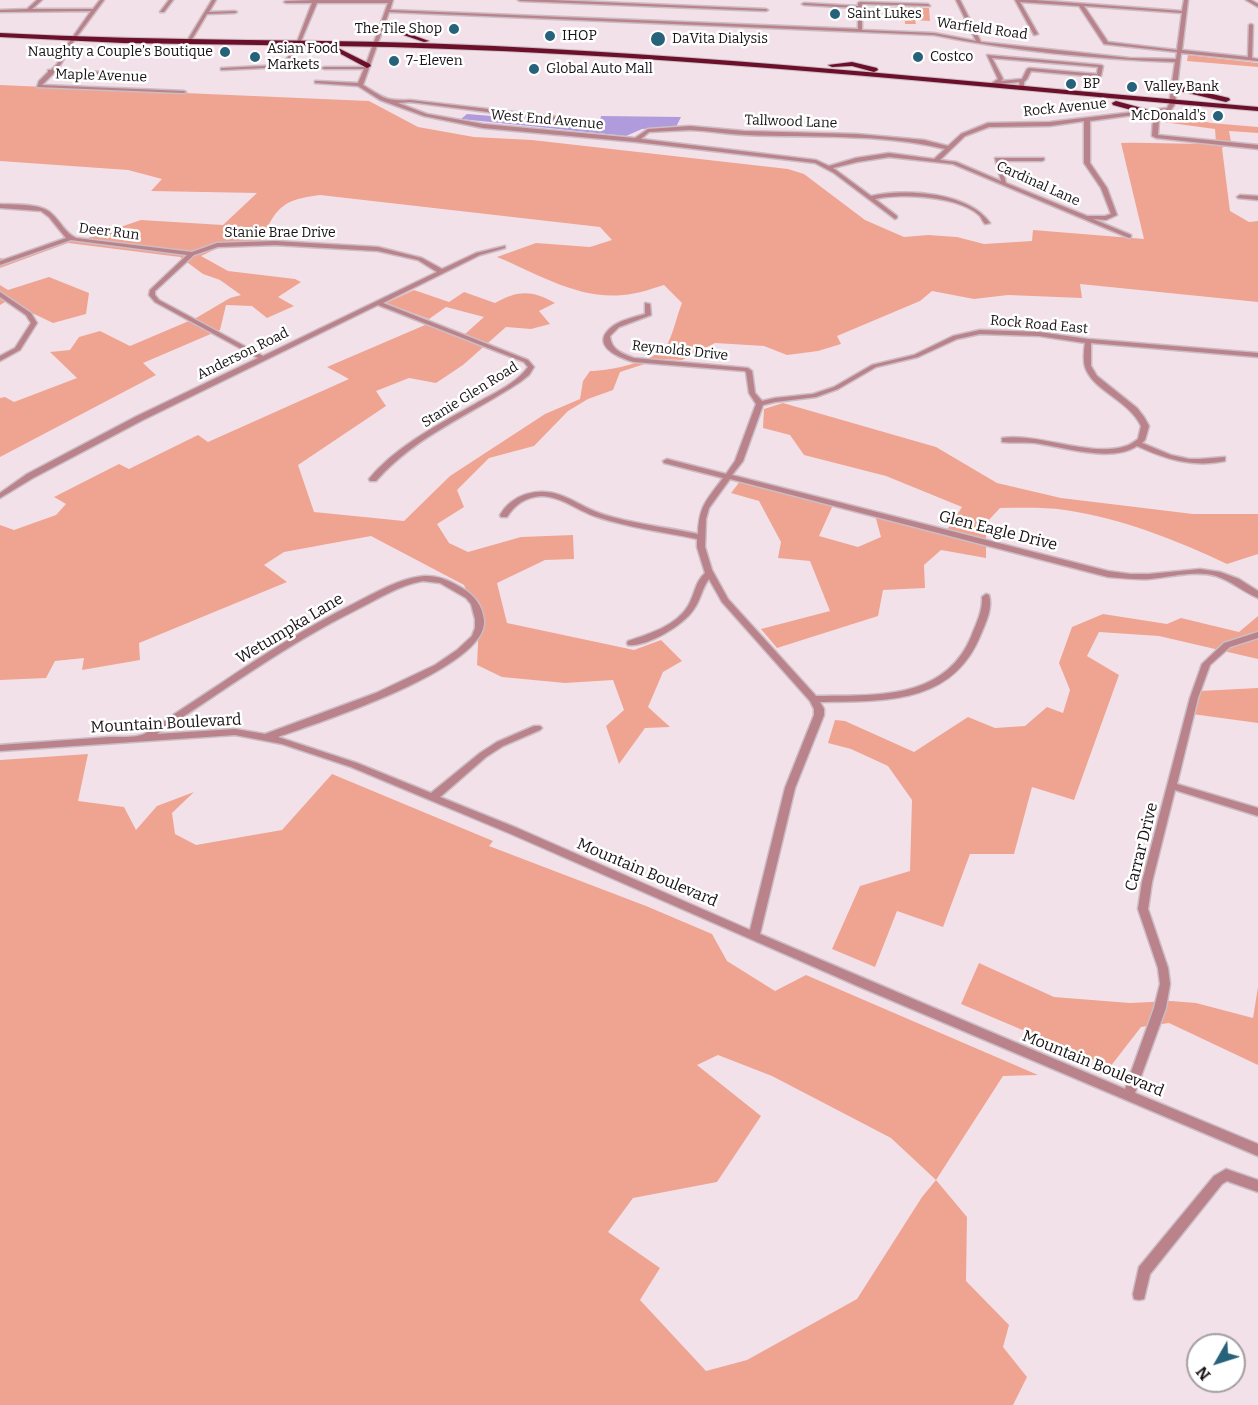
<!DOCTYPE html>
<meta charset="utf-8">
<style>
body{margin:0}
#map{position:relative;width:1258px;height:1405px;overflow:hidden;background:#f3e1ea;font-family:Bitter,serif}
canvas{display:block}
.north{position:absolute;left:1186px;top:1333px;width:60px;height:60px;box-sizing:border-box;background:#fff;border:2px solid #a3a0a1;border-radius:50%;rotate:231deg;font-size:16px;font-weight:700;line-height:24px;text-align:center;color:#181215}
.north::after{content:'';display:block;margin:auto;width:21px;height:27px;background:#266279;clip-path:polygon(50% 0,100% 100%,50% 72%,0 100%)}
</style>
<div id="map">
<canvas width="1258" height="1405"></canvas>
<div class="north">N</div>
</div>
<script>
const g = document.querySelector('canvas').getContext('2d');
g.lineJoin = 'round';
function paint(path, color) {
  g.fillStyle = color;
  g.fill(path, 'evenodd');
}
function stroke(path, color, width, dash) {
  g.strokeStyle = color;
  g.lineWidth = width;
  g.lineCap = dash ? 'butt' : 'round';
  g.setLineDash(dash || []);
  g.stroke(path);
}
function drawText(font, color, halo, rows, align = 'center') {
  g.font = font + ' Bitter,serif';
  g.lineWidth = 5;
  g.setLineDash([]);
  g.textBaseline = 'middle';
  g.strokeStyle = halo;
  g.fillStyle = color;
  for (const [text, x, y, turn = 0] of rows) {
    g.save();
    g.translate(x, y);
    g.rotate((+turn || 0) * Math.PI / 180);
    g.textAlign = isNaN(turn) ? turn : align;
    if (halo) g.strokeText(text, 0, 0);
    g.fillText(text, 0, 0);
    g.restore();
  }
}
const green = new Path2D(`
 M888,7l41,1 1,13 -15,-1 1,4h-11v-3h7l-22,-1z
 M1188,55l70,8v4l-71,-6z
 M0,85l369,16 49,26 56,10 58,3 256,29 16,5 61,46 39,17 24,-2 29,2 27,7 48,-3 1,-11 111,9 -23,-96c32,-1 63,2 95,0l-1,-14 -52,-7 4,-8 44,9 47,4v6l-29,-2 2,11 -9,6 8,63 19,11 9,-1v81l-178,-18 2,14 -74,-3 -34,4 -42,-8 -12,10 -83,35 4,8 -23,7 -31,4 -23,-9 -49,-3 -33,17 -22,-1 -40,13 -7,18 -25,9 -20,12 -34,35 -45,12 -32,32 7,17 -27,17 12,19 19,9 53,-15 52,-2 1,24 -29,1 -48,23 10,40 127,27 27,-10 21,21 -19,11 -15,35 22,20 -25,1 -26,36 -13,-38 18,-16 -11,-30 -48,3 -63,-6 -25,-12 2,-43 -15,-37 -93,-49 -87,16 -20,13 23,17 -148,61 1,17 -58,10 2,-12 -29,3 -9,17 -46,2v-155l14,5 42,-15 10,-11 -12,-7 65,-33 10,5 69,-34 10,7 141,-63 -22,-12 105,-45 33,12 19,-17 -38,-10 -17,12 -43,-16 28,-13 35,12 15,-10 31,11c23,-13 37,-13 60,0l-16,8 11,13 -19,5 -25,-2 -43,38 -27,18 -27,-5 -33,13 10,15 -88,59 16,47 90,9 46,-45 95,-62 35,-15 3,-18 7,-10c19,0 69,-10 78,-28 6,-12 9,-28 14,-40l-18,-18c-13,4 -27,9 -41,10 -44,5 -87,-22 -126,-38l39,-14 54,4 22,-7 -12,-13 -280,-32c-39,5 -43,12 -60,47l-36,3 -23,11 27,15 67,8 6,3 -23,15 16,9 -27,12 -15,-12 -26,-1 -6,25 -77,33 13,12 -156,82v-59l5,-1 9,5 63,-24 -27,-26 20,-2 9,-13 21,-6 30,15 66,-28 34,-20 11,-3 -21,-15 -17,-6 -23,-17 -112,-14 -68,25v-10l11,2 58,-20 10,1 62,-21 82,5 34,-32 -106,-2 11,-12 -34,-9 -128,-9z
 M49,277l40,16 -3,21 -33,9 -46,-22 -7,4v-20l8,5z
 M783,403l153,44 61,36 64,15 132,16h65v40l-31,10c-51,-24 -106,-46 -162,-54 -21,-3 -44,-2 -65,-2l-14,15v35l-45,-8 -17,15 1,23 -42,2 -5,26 -101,32 -16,-19 69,-18 -20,-50 -32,-3 3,-16 -22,-41 -28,-8 10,-13 92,25 -14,31 39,11 23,-10 -6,-22 70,18 17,-26 -76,-31 -82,-21 -14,-20 -27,-7 1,-19z
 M1103,614l64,10 14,-6 58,14 19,-16v43l-99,-23 -60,-4 -12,24 32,19 -45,125 -42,-13 -18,67h-44l-27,73 -46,-16 -22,56 -43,-18 28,-63 50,-15 2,-71 -24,-34 -37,-17 -23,-6 7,-23 10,1 69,31 54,-35 27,11 30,-2 22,-19 16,6 7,-23 -11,-27 13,-36z
 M1258,688v35l-66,-9 7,-23z
 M88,754l-10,47 46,6 12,23 21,-24 37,-14 -22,21 3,21 21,11 86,-15 50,-56 161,67 -4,5 157,60 66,28 15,27 48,30 31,-16 232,100 -35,1 -67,104 31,37 -1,64 43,44 -6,22 24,30 -14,28h-1013v-645zM718,1055l54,21 119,62 45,42 -14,17 -65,102 -110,61 -41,11 -66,-71 20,-32 -52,-36 25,-34 84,-16 44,-66 -64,-51z
 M979,963l75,34 76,6 41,-2 25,2 57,15 5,-31v78l-89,-42 -28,4 -31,40 -149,-63z`);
const water = new Path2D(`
 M467,114l132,11 2,-9 80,1 -5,10 -34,2 -16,7 -165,-17z`);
const minor = new Path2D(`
 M37,0h5l-10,9h61l7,-9h4l-29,39 -14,25 -4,6 71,3 2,1 -2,1 -74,-2 -12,12 142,6 2,1 -2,1 -147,-6 2,-6 9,-9v-2h3l6,-6 10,-19 24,-34 -91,1v-2l27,-1z
 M169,0h4l-9,12h-4z
 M212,0h4l-7,12 26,-1 2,1 -2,1 -28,1 -16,27h-4z
 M314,0h79l-3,10 468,19v-21l-54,-3 -2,-1 2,-1 54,3v-3l2,-1 68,2 2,2 -68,-2v26l72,3 42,8 -20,-41h4l21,42 149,16 46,1 1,-7 -73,-8 -25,-38 -59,-4 18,32 -4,1 -19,-35h20l147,11 2,-11h4l-6,50 66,7 1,-32 2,-1 2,1 -1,33 6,1v2l-77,-8 -6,51 -4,6 -19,3 7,6 -1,16 100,10v4l-102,-11 -4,-2 1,-17 -5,-6 -58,8v42l17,25 10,27 -11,5 -13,-1 38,16v2l-2,1 -176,-74 -64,-7 -32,5 -24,6 38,28c34,-8 98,-4 119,27l-5,1c-2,-2 -3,-5 -5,-8 -20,-20 -79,-23 -105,-17l22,17v2l-2,1 -61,-46 -19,-10 -179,-21 -153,-14 -59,-12 -44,-16 -22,-14 -43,-3v-2h2l41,2 6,-14h-40l-2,-1 2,-1h41l23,-64h-71l-16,38 -14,26 -66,3v-2h2l60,-3 14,-23 15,-39h-26l-2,-1 2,-1zM1084,6l98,7 -5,37 -69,-8zM389,12l545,23c78,16 162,24 241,27l-6,42 -2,4 -117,14 -62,1 -27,11 -13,12 -24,-6 -67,-6 -113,-3 -54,-5 -42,3 -13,9 -152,-14 -56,-10 -29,-11 12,-1 147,19 3,-2 -3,-2 -147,-17c-25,1 -26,-2 -47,-15zM1084,121v42l17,25 10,26 -6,2h-18l-81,-33 -6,-22h42l2,-1v-2h-49l6,23 -45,-19 -16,-2 25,-24 24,-9 61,-1zM690,130c19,1 37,4 56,5 66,3 134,-2 199,14l-11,10 -45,-6 -33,5 -27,8 -13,-6 -175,-21 8,-7z
 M518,0h34l214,9 2,1 -2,1 -246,-10z
 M1246,0h5l7,4v3z
 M987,55l114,10 2,1 -2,10 -2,1 -68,-6 -4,8 -3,3v5l-2,1 -2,-1 -1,-5 -27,3v-2l6,-4zM992,58l106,9 -1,7 -68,-6 -2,1 -5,10 -21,2 2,-2z
 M1240,195l18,1v4l-20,-2 -1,-1z
 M0,204c15,1 42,-1 52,10 9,8 13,19 24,24l116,14 25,-9 58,-2 103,6 44,11 20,11 34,-16 29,-7v2l-25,7 -97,48 145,57 6,7 -5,8 -9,7c-48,32 -105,54 -144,99h-6l-1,-2c26,-32 70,-55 106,-75 17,-10 41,-20 53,-37l-4,-5 -146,-57 -235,115 -110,58 -33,20v-5l27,-19 110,-58 121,-58 -103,-56 -6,-7 1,-5 37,-35 -116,-15 -71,25v-4l66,-23 -17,-21 -8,-6 -41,-3zM275,245l103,6 40,9 19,12 -174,84 -104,-56 -4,-5v-4l39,-36 24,-8z
 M0,292l31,21 6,10 -17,27 -20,11v-5l15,-8 16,-25 -5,-8 -26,-18z
 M645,303l5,1 1,11 -32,12 -9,9c1,14 13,18 24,22l114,10 4,3 3,22 7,8 13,-3 38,-4 21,-7 38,-22 42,-10 39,-19 27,-6 59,2 49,7 170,14v4l-167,-14v23l6,10 40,32 7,9 5,9 -4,14 -3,3 29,12 18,4h11l25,-2v4c-32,7 -60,-2 -88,-15 -25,17 -74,1 -102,-3 -11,-1 -22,0 -33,-1v-4c38,-5 89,20 124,8 4,-1 8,-4 12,-7l3,-13c-12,-26 -48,-35 -56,-59 -2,-8 -1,-17 0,-24l-46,-7 -59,-2 -23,5 -39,18 -42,10 -38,22 -22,8 -41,5 -12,3 -20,56 -11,14 376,96 22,3h19l51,-5 20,3 19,7 19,12v7c-15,-6 -26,-17 -42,-22 -21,-6 -44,1 -66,3 -14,1 -28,-1 -42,-2l-378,-98 -21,29 -3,11 -1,28 7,23 16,29 88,97c58,-1 128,5 155,-59 5,-13 12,-26 11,-40l4,-3 3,1c4,13 -3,27 -8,39 -28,71 -97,67 -161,68l4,7v6l-29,73 -35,146 365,155 29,-81 6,-24 -2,-16 -20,-59 4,-27 48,-184 12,-34 22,-21 34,-11v6l-28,9 -20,18 -12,33 -21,86 81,24v8l-83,-26 -23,92 -4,27 20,59 2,16 -4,24 -31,85 123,51v12l-398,-169 -349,-153 -160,-67 -69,-23 -47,-9 -235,16v-6c36,-3 72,-5 109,-8 10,0 26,1 35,-3 8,-4 16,-10 23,-15 18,-12 36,-24 53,-35 44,-30 89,-58 137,-82 20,-10 43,-24 67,-26 14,-1 27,5 38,12 13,8 20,17 22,32 5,48 -167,103 -206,117l79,26 74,30 49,-40 17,-11 37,-16h6l2,2 -2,2 -37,16 -17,11 -46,40 77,31 233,102 35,-142 29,-73v-6l-4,-8 -88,-99 -13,-23c-7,9 -8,20 -15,30 -10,16 -47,38 -66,36l-1,-2 1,-2c21,-7 48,-15 60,-35 7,-12 7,-24 17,-33l-8,-26v-8c-33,-7 -67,-11 -100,-22 -19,-6 -36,-21 -56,-21 -15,1 -26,8 -34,21h-6l-1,-2c12,-21 38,-28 60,-20 12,4 22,11 34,16 7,3 14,5 22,7 27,7 54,10 82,16 1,-29 9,-34 25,-56l-59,-15 -1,-2 4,-2 59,15 9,-13 21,-57 -7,-11 -3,-21 -2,-1 -110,-9c-18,-5 -45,-18 -21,-36 8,-6 22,-9 32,-12zM423,581l17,2 26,15 5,6 4,15v9l-3,8 -15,14 -22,15 -59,28 -111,41 -30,-5 -78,5c66,-43 129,-89 199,-124 22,-11 43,-25 67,-29z
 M1226,1169l32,11v12l-31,-11 -5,3 -72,90 -6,25 -5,1 -5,-1 -1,-5 6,-27 75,-91z`);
const highway = new Path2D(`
 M380,25h4l45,16 -5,1 -44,-15z
 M0,33c165,9 329,5 494,13 255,12 509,39 764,61v4c-308,-26 -615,-61 -924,-65l36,18 1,2 -4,2 -41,-22 -203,-3 -123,-6z
 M852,62l25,6 1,2 -4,2 -22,-6 -20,1 -4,-2z
 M1174,85l55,13 1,2 -4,2 -55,-13v-4z
 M1116,101l37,10 1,2 -4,2 -37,-10 -1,-2z`);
const markers = [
 [835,14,6,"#266279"],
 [454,29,6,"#266279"],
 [550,36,6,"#266279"],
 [658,39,8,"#266279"],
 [225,52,6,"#266279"],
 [255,57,6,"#266279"],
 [918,57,6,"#266279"],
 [394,61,6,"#266279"],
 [534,69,6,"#266279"],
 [1071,84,6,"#266279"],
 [1132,87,6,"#266279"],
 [1218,116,6,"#266279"]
];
const farPoinames = [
 ["Saint Lukes",847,14],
 ["The Tile Shop",442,29,"right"],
 ["IHOP",562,36],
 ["DaVita Dialysis",672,39],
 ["Asian Food",267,49],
 ["Markets",267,65],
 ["Naughty a Couple’s Boutique",213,52,"right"],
 ["Costco",930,57],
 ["7-Eleven",406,61],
 ["Global Auto Mall",546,69],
 ["BP",1083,84],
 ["Valley Bank",1144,87],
 ["McDonald's",1206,116,"right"]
];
const farStreetnames = [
 ["Warfield Road",982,29,8],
 ["Maple Avenue",101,76,2],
 ["Rock Avenue",1065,108,-6],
 ["West End Avenue",547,120,5],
 ["Tallwood Lane",791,122,2],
 ["Cardinal Lane",1038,184,24],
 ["Deer Run",109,232,7],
 ["Stanie Brae Drive",280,233],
 ["Rock Road East",1039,325,5],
 ["Reynolds Drive",680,351,6],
 ["Anderson Road",243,354,-26],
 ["Stanie Glen Road",470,395,-32]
];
const streetNames = [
 ["Glen Eagle Drive",998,531,14],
 ["Wetumpka Lane",290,629,-31],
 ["Mountain Boulevard",166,724,-3],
 ["Carrar Drive",1142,847,-76],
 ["Mountain Boulevard",647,873,23],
 ["Mountain Boulevard",1093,1064,22]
];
paint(green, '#efa492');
paint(water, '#b09bdc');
stroke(minor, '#ccbcc4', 3);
stroke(highway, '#ccbcc4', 2);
paint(minor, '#ba828a');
paint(highway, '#6b0f2a');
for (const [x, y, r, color] of markers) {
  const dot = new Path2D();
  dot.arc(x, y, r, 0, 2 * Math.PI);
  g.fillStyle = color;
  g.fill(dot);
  stroke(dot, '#fff', 2);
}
drawText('14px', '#181215', '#fff', farPoinames, 'left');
drawText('14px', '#181215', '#fff', farStreetnames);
drawText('16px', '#181215', '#fff', streetNames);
</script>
